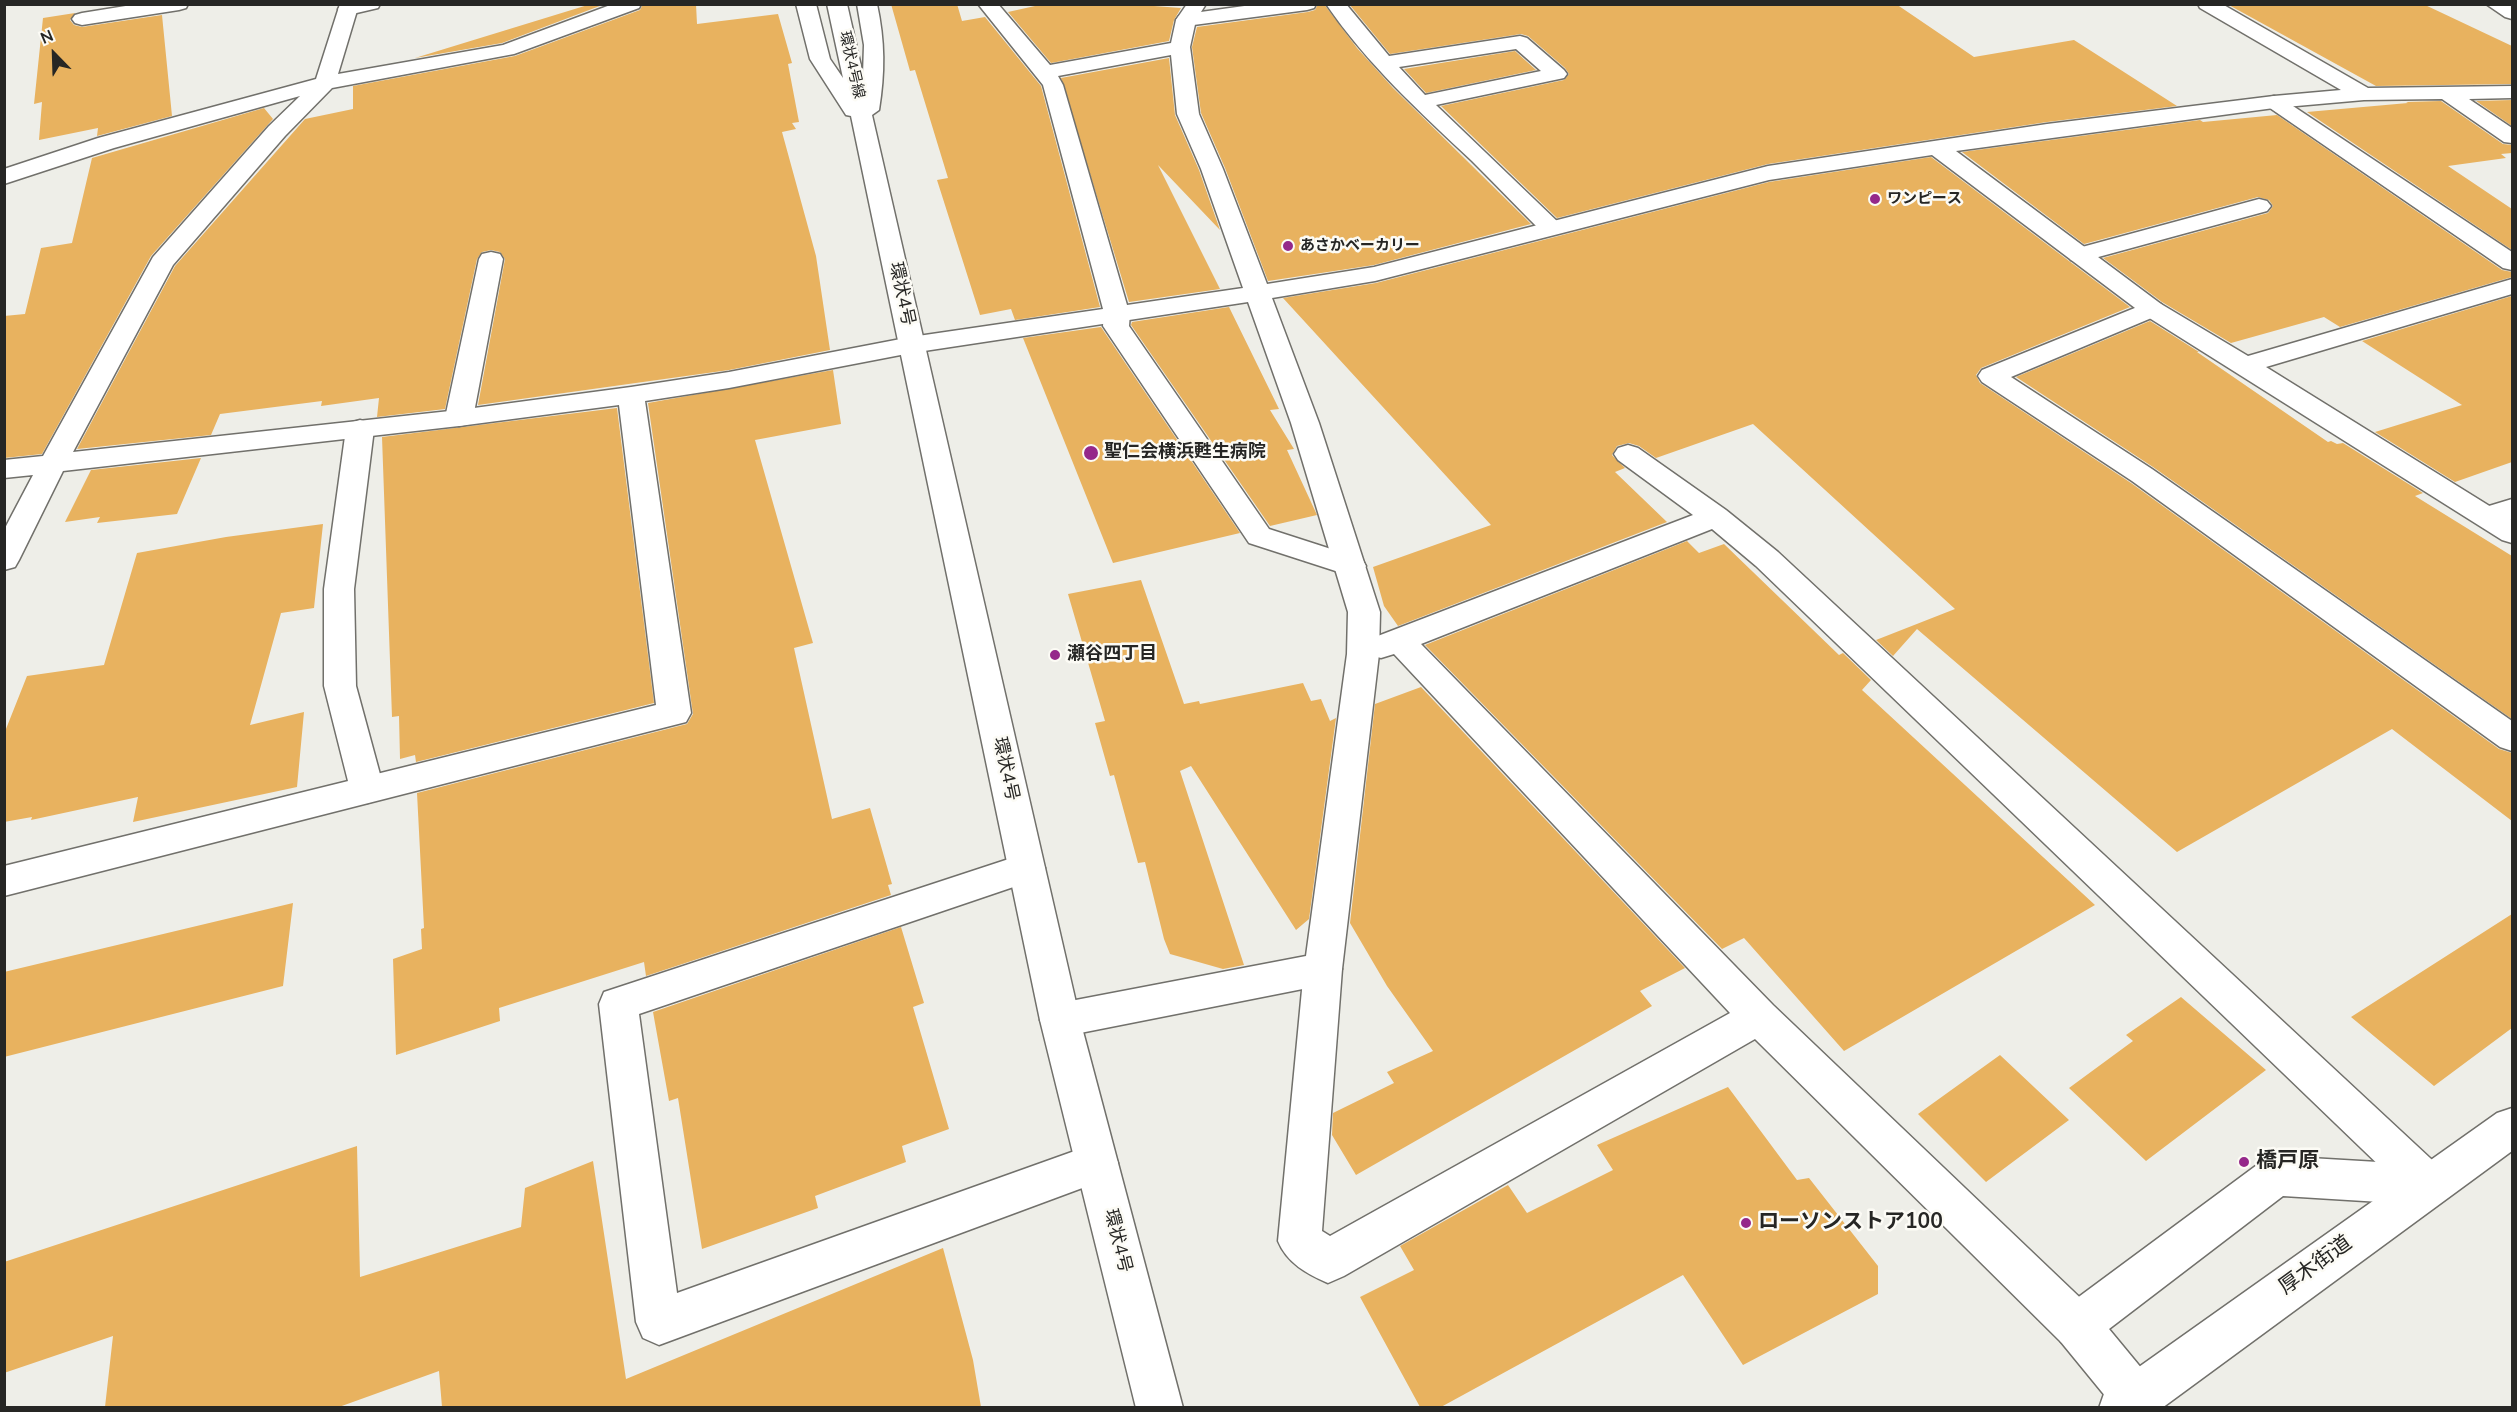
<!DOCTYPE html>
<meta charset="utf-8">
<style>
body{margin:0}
#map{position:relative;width:2517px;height:1412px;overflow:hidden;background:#eeeee8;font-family:"Nunito Sans",sans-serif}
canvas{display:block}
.frame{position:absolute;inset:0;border:6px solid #262624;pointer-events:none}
.north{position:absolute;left:24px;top:24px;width:60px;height:60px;-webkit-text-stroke:4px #fcfbf5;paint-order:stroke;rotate:337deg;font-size:16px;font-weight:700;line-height:24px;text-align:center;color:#262624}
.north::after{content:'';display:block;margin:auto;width:21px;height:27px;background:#262624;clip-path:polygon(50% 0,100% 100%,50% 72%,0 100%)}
</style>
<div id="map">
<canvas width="2517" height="1412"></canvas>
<div class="frame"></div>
<div class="north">N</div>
</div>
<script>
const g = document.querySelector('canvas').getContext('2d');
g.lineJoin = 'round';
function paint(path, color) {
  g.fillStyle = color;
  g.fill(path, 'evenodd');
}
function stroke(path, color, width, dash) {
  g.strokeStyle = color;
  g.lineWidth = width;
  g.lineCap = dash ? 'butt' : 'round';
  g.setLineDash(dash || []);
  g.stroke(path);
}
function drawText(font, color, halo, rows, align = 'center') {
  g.font = font + ' "Nunito Sans","Noto Sans JP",sans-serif';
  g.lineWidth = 5;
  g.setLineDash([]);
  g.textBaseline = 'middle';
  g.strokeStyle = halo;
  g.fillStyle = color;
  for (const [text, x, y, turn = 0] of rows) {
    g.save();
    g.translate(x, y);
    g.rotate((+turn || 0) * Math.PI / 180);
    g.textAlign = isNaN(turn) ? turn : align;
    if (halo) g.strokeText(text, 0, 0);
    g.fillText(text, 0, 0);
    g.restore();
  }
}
const building = new Path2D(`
 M591,4h14l-103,39 -87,15z
 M643,4h53l1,20 81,-10 14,49 -4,1 11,58 -7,1 4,6 -14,3 34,124 14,94 -101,20 -251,35 27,-146 -5,-7 -9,-2 -9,2 -5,7 -32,150 -68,8 2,-19 -58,8 1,-5 -102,13 -9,21 -134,14 98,-183 130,-147 48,-10v-23l162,-30 125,-46z
 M891,4h66l5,17 23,-4 56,69 59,221 -85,13 -4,-11 -31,6 -43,-135 11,-2 -33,-108 -5,1z
 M1044,4h83l54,4 -7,12 -5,21 -118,22 -43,-51z
 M1318,4h6l33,44 36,40 138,136 -157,41 -106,16 -43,-113 -24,-55 -9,-66 5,-20 111,-15 7,-2z
 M1349,4h547l78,53 100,-17 103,66 -130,16 -279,42 -211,54 -116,-112 123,-26 5,-6 -4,-6 -37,-32 -7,-2 -131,20z
 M2227,4h196l89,42v38l-136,2z
 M75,13l-5,7 4,5 8,2 80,-12 10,101 -75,20 1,-8 -59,12 3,-38 -8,2 9,-86z
 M1515,51l21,19 -110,23 -22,-24z
 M1169,58l6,57 24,55 21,60 -62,-65 62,124 -91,13 -68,-224z
 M2512,100v26l-36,-25z
 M2441,101l62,43 9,1v8l-11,1 5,4 -58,8 64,43v41l-205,-138 101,-9 -2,-1z
 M264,108l9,11 -122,137 -109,198 -38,4v-142l21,-2 16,-66 31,-5 20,-85z
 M2277,115l225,155 10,2v5l-172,50 -16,-10 -93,26 -69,-41 -59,-44 165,-45 5,-7 -4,-6 -11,-3 -174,47 -122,-92 238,-32 3,2z
 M1931,157l199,150 -149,61 -5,7 4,8 151,100 368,266 13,4v68l-120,-92 -215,123 -260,-223 -24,27 -17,-16 79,-31 -202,-185 -97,34 -17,-12 -10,-3 -12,3 -5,9 13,13 -10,4 52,50 -269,104 -14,-20 -11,-39 118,-42 -208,-227 93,-15 393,-101z
 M2512,296v166l-57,20 -80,-50 87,-27 -100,-64z
 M1229,307l50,102 -9,1 24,39 -7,1 30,65 -47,11 -139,-201 1,-3z
 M2150,321l49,31h-2l131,90 3,-1 6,3 6,-1 80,50 -8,3 97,60v163l-359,-252 -137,-90z
 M1101,327l139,206 -127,30 -90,-225z
 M833,370l8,54 -86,16 58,203 -19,5 38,171 38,-11 22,76 -4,1 3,10 -245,81 -2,-14 -145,46 1,13 -104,34 -3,-96 29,-10 -1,-20 3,-1 -7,-135 270,-69 6,-10 -45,-311z
 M617,408l37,295 -238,59 -1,-7 -15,4 -1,-43 -7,1 -10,-280z
 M201,458l-24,56 -80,9 3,-6 -35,5 26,-52z
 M323,524l-9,84 -33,5 -31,112 54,-13 -7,75 -164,35 5,-25 -107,23 1,-3 -28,5v-88l23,-58 77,-11 33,-112 89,-16z
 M1687,541l12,12 25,-9 115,111 4,-2 28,27 -9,10 233,215 -251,146 -100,-113 -22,11 -297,-304z
 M1141,580l43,124 15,-3 1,3 103,-21 8,18 10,-2 9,22 6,-3 -27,201 -13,11 -105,-164 -11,5 64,194 -21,4 -53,-15 -6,-15 -19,-77 -7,1 -24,-88 -4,1 -15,-53 10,-2 -37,-127z
 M1421,687l264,281 -45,23 12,15 -296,169 -24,-40 1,-22 61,-30 -7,-11 46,-21 -46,-65 -37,-63 25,-219z
 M293,903l-10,83 -279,71v-85z
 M2512,914v114l-78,58 -83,-69z
 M901,927l23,76 -11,4 36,122 -47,17 4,16 -91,34 3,12 -116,41 -24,-151 -9,3 -16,-89z
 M2181,997l85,73 -120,91 -77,-73 64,-47 -7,-6z
 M2000,1055l69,65 -83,62 -68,-68z
 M1728,1087l69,93 12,-2 69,88v28l-135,71 -60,-90 -242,132h-21l-60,-110 54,-27 -14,-24 108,-61 19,28 86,-43 -16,-25z
 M357,1146l3,131 161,-50 4,-39 68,-27 33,218 317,-131 30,112 8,47h-539l-3,-36 -100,36h-234l8,-71 -109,37v-111z`);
const service = new Path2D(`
 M138,4h50l-2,4 -7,2 -97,15 -7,-2 -3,-4 3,-4 7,-2z
 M380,4l-2,4 -30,7 -7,-2 -3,-4 5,-5z
 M1259,4h57l-2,4 -7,2 -121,16 -7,-2 -3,-4 3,-4 7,-2z
 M1326,4h20l43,52 131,-20 7,2 37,32 3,4 -3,4 -128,27 123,118 4,5 -4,5 -8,2 -8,-2c-24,-24 -47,-48 -71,-72 -52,-49 -105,-97 -146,-157zM1516,49l25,22 -116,24 -26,-28z
 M2274,96l7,2 231,154v18l-9,-2 -236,-162 -4,-4 4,-4z
 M2259,199l8,2 4,5 -4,5 -187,51 -9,-2 -3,-5 3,-5z
 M491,252l9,2 3,5 -30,159 -4,6 -10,2 -10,-2 -4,-6 34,-159 3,-5z
 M2152,301l9,3 4,5 -4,5 -150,63 141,92 360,252v30l-12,-4 -368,-266 -150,-99 -4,-6 4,-6z
 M1117,305l9,3 4,5 -1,13 140,203 93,30 4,7 -4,7 -11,3 -102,-33 -146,-217 1,-13 4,-5z
 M360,420l10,3 4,6 -20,160 2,97 28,103 -5,10 -12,4 -12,-4 -5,-10 -26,-103v-97l22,-160 4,-6z
 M1628,445l10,3 88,62 52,42 666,619 6,14 -6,14 -15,6 -15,-6 -658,-633 -44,-37 -291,115 352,361 320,305 7,16 -7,16 -16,7 -16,-7 -306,-303 -411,237 -16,7c-21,-9 -41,-20 -50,-42l26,-272 6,-12 13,-4 13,4 6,12 -20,262 8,5 400,-223 -336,-359 -13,4 -11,-3 -5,-8 5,-8 323,-124 -75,-55 -4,-6 4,-6z
 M2512,499v20l-23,7 -10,-3 -5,-7 5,-7z
 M1027,853l13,5 5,10 -5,10 -401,136 38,279 420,-150 15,6 6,14 -6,14 -453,168 -16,-7 -7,-16 -37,-318 5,-12z`);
const minor = new Path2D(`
 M340,4h19l-21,70 165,-29 110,-41h28l-2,4 -125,46 -182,34 -47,48 -112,129 -100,187 386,-42 172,-23 98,-15 182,-35 192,-28 -60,-224 -65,-81h20l52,61 121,-22 5,-23 11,-16h19l-10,16 -6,27 9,67 24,55 44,115 107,-17 394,-101 279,-42 227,-28 67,-6 -141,-82 -2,-4h24l146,84 144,-2v12l-43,1 43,29v15l-8,-1 -62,-43 -78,1 -90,8 -318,43 205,153 87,52 264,-77v15l-246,73 246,153v23l-10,-3 -359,-226 -211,-159 -163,25 -394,101 -103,17 47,125 61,189 -1,42 -37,315 -6,12 -13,4 -263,52 -14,-5 -6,-12 6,-12 14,-5 246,-47 41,-302 1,-42 -57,-189 -43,-121 -337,51 -182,35 -84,13 46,312 -5,9 -682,174v-30l652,-161 -37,-300 -160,21 -396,45 -44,89 -4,7 -11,3v-40l29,-55 -29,3v-18l39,-4 110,-199 116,-131 31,-30 -186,52 -110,36v-15l94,-31 218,-59zM1171,55l6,59 24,55 42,119 -116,17 -64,-220 -5,-9z
 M2486,4l26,2v13l-7,-2z
 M2276,1156l153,9 15,6 6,14 -6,14 -15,6 -146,-9 -174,133 43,52 7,16 -4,11h-40l-54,-66 -7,-16 7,-16 200,-148z`);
const primary = new Path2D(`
 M796,4h20l14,55 13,19 -16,-74h20l16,71 1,-30 -7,-41h20c8,37 8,69 2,106l-7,5 208,905 103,388h-47l-96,-388 -189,-904 -5,-1 -36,-56z
 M2512,1108v43l-350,257h-63l6,-17 392,-278z`);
const markers = [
 [1875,199,6,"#95288a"],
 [1288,246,6,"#95288a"],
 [1091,453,8,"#95288a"],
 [1055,655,6,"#95288a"],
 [2244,1162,6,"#95288a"],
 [1746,1223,6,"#95288a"]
];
const farStreetnames = [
 ["環状4号線",851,65,77]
];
const farPoinames = [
 ["ワンピース",1887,199],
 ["あさかベーカリー",1300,246]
];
const streetNames = [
 ["環状4号",901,294,78],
 ["環状4号",1005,769,78],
 ["環状4号",1117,1241,76]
];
const poiNames = [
 ["聖仁会横浜甦生病院",1104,453],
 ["瀬谷四丁目",1067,655]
];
const nearPoinames = [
 ["橋戸原",2256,1162],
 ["ローソンストア100",1758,1223]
];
const nearStreetnames = [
 ["厚木街道",2316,1266,-36]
];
paint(building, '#e8b25f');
stroke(service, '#71706b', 3);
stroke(minor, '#71706b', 3);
stroke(primary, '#71706b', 3);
paint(service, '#fff');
paint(minor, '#fff');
paint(primary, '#fff');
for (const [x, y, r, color] of markers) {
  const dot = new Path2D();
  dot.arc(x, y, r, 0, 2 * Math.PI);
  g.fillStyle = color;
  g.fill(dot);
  stroke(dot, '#fcfbf5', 2);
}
drawText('15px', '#262624', '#fcfbf5', farStreetnames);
drawText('bold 15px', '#262624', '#fcfbf5', farPoinames, 'left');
drawText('18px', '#262624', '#fcfbf5', streetNames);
drawText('bold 18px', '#262624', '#fcfbf5', poiNames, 'left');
drawText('bold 21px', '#262624', '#fcfbf5', nearPoinames, 'left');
drawText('21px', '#262624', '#fcfbf5', nearStreetnames);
</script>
